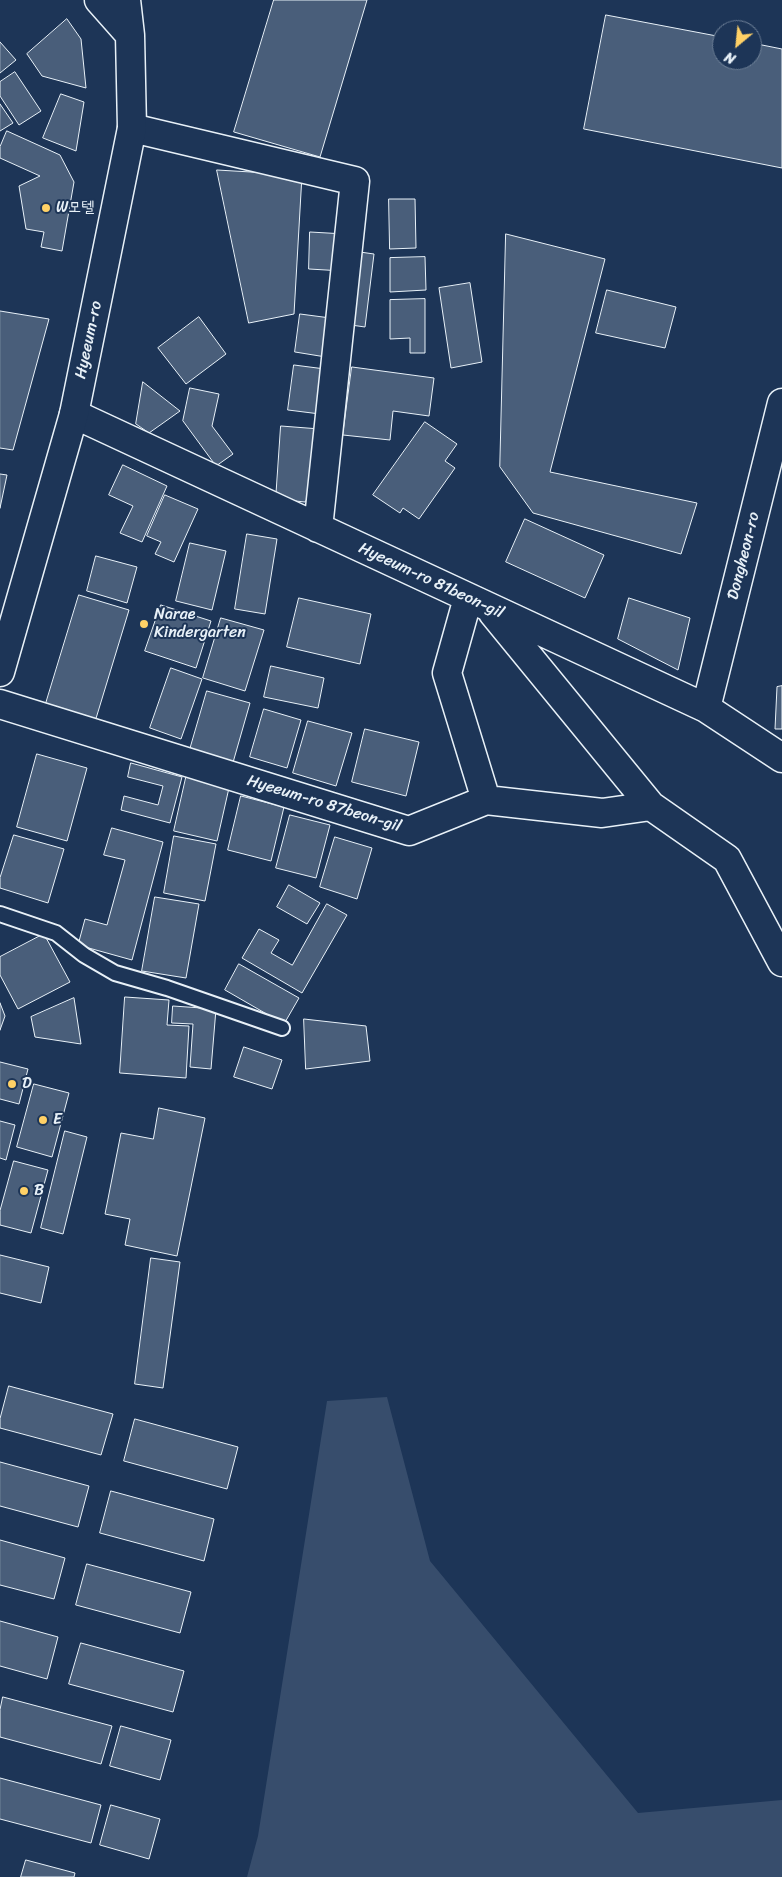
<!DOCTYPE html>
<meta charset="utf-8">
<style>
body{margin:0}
#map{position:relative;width:782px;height:1877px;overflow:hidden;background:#1d3557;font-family:Sriracha,sans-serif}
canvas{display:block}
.north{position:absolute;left:712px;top:20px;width:50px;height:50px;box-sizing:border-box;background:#1d3557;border:1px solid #6e8097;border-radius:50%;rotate:208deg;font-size:14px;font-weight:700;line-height:20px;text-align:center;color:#e8f1f8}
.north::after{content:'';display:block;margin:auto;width:18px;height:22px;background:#ffd166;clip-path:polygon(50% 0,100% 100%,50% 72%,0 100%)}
</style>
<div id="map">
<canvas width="782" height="1877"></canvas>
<div class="north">N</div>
</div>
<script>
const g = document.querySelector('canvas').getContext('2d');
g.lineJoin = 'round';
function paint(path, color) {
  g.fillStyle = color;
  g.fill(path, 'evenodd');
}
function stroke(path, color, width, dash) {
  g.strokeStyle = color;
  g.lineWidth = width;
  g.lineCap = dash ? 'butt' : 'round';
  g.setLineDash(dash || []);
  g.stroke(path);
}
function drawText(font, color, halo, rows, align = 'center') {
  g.font = font + ' Sriracha,"Poor Story",sans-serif';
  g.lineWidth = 4;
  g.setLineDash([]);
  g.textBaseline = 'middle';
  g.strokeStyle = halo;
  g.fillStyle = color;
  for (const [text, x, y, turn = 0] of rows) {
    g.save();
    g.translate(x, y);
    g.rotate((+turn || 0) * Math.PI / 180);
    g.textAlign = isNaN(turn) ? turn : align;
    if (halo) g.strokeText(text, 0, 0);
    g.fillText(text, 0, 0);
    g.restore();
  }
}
const green = new Path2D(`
 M387,1397l43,164 208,252 144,-13v77h-535l11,-41 69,-435z`);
const building = new Path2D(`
 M274,0h93l-47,157 -86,-25z
 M606,15l116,22v23h30v-17l30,6v119l-198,-39z
 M67,19l14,20 5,49 -44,-12 -15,-22z
 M0,42l16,18 -16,13z
 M15,72l26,39 -22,14 -19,-29v-14z
 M61,94l23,8 -8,49 -33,-13z
 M0,104l13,19 -13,8z
 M7,131l53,24 14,27 -12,69 -21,-4 3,-15 -18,-3 -7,-43 21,-10 -40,-18v-11z
 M217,170l85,5 -8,139 -45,9z
 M389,199h26l1,49 -26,1z
 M310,232l35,2 -2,37 -34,-2z
 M506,234l99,25 -55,213 147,31 -16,51 -148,-41 -33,-46z
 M353,251l21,3 -9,73 -21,-3z
 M425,257l1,33 -36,2v-34z
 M470,283l12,79 -31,6 -12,-80z
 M607,290l69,17 -11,41 -69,-15z
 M425,299v54h-15v-15l-20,1v-39z
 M0,311l49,8 -36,131 -13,-2z
 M300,314l38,5 -6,39 -37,-6z
 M199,317l27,37 -40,30 -28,-36z
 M294,365l31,4 -5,45 -32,-4z
 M352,367l82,11 -5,38 -36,-5 -3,29 -47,-5z
 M143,382l37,29 -31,22 -13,-9z
 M190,388l29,6 -7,32 21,28 -17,12 -33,-45z
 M425,422l32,22 -12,17 10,7 -36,51 -16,-11 -3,5 -27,-18z
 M281,426l39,3 -5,58 -10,15 -29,-3z
 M123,465l44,21 -25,56 -22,-9 13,-27 -24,-11z
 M0,474l7,1 -7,33z
 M165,495l33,14 -24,53 -19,-8 6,-12 -14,-6z
 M525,519l79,36 -19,43 -79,-36z
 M247,534l30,5 -12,75 -30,-5z
 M190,543l36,8 -14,59 -36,-9z
 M96,556l41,11 -10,36 -40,-12z
 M79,595l50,15 -35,115 -50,-15z
 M299,598l72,16 -11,50 -73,-17z
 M629,598l61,20 -12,52 -60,-31z
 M161,605l50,16 -15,47 -51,-17z
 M221,618l43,12 -19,61 -42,-13z
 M271,666l53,12 -6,30 -54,-11z
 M171,668l31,11 -21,60 -31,-11z
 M782,686v43h-7l2,-42z
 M207,691l43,12 -18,63 -43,-13z
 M264,709l37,11 -14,48 -37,-11z
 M308,721l44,12 -16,53 -43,-13z
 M365,729l54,13 -13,54 -54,-14z
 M37,754l50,14 -20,73 -50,-14z
 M131,763l51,14 -12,46 -49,-13 3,-14 34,9 5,-19 -35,-9z
 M188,769l43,10 -14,62 -43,-10z
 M241,796l43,11 -13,54 -43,-11z
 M290,815l40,10 -14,53 -40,-10z
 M112,828l51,14 -31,118 -54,-15 7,-26 22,6 18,-65 -21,-5z
 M14,835l50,14 -16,54 -48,-15v-10z
 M174,836l42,8 -11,57 -41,-8z
 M335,837l37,11 -15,51 -37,-12z
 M289,885l31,18 -13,21 -30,-17z
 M155,897l44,7 -13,74 -44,-7z
 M327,904l20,11 -45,78 -60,-35 17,-29 20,11 -8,13 21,12z
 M44,934l26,48 -52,27 -18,-34v-18z
 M239,964l60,34 -15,26 -59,-34z
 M125,997l44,3 -2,25 22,1 -3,52 -66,-5z
 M74,998l7,46 -46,-7 -4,-20z
 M0,1003l5,13 -5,14z
 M173,1006l43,3 -5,60 -21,-2 3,-43 -21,-1z
 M304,1019l62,7 4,35 -64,8z
 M244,1047l38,13 -10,29 -38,-12z
 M0,1062l28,7 -9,35 -19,-5z
 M34,1084l35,9 -17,64 -35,-10z
 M159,1108l46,10 -28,138 -52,-11 5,-26 -25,-5 16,-81 32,6z
 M0,1121l15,4 -9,35 -6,-2z
 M65,1131l22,6 -24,97 -22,-6z
 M14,1161l34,9 -17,63 -31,-8v-14z
 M0,1255l49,12 -8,36 -41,-10z
 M151,1258l29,4 -17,126 -28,-4z
 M9,1386l104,28 -12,41 -101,-27v-9z
 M135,1419l103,28 -11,42 -103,-28z
 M0,1462l89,24 -11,41 -78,-21z
 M111,1491l103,28 -10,42 -104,-28z
 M0,1540l65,18 -11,41 -54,-14z
 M87,1564l104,28 -11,41 -104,-28z
 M0,1621l58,16 -11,42 -47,-13z
 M81,1643l103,28 -11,41 -104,-28z
 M3,1697l109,29 -11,38 -101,-27v-27z
 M121,1726l50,14 -11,40 -50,-14z
 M0,1778l101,27 -10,38 -91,-24z
 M111,1805l49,14 -11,40 -49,-14z
 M26,1860l49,13 -1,4h-53z`);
const lane = new Path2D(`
 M0,914l56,19 28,22 31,18 52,15 115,40`);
const street = new Path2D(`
 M132,128l223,53 -37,347
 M74,414l632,294 76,50
 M468,598l-21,75 39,127
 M493,613l158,193
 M0,704l409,127 77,-31 116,13 49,-7 76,53 55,103
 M706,708l76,-305`);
const secondary = new Path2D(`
 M99,0l31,35
 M0,672l74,-258 58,-286 -2,-93 -4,-35`);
const markers = [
 [46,208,5,"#ffd166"],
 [144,624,5,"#ffd166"],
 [12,1084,5,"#ffd166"],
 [43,1120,5,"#ffd166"],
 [24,1191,5,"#ffd166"]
];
const poiNames = [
 ["W모텔",56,208],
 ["Narae",154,615],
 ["Kindergarten",154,633],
 ["D",22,1084],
 ["E",53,1120],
 ["B",34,1191]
];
const streetNames = [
 ["Hyeeum-ro",89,340,-78],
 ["Dongheon-ro",744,556,-76],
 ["Hyeeum-ro 81beon-gil",431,581,25],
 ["Hyeeum-ro 87beon-gil",324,804,17]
];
paint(green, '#374d6c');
paint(building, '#495e7a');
stroke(building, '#e8f1f8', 1);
stroke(lane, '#e8f1f8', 18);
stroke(street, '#e8f1f8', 31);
stroke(secondary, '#e8f1f8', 31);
stroke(lane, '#1d3557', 14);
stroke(street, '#1d3557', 28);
stroke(secondary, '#1d3557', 28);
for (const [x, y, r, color] of markers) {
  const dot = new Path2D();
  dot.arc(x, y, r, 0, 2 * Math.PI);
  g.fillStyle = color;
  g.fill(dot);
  stroke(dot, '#1d3557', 2);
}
drawText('16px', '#e8f1f8', '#1d3557', poiNames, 'left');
drawText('16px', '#e8f1f8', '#1d3557', streetNames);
</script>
